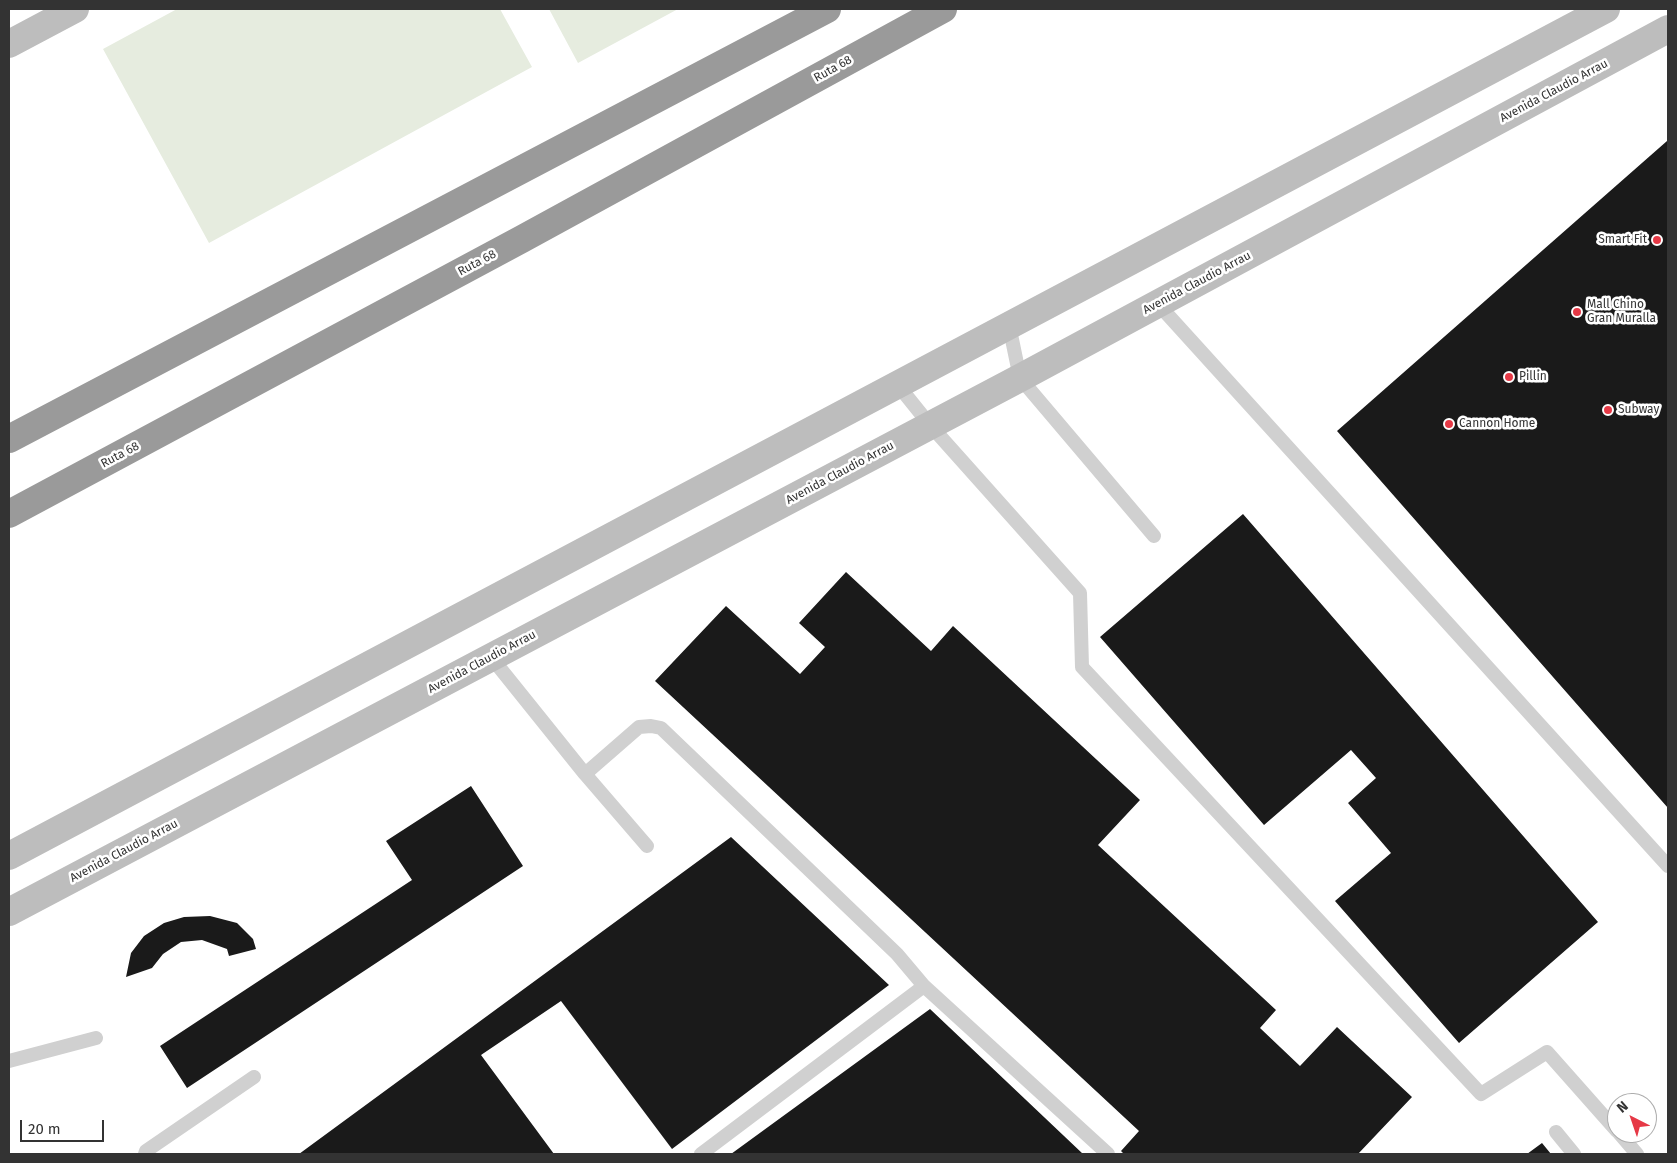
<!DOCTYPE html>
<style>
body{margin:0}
#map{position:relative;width:1677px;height:1163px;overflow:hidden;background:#fff;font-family:"Fira Sans",sans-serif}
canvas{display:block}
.frame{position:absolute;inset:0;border:10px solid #333;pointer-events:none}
.north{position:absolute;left:1607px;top:1093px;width:50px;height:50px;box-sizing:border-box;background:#fff;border:1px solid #adadad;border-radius:50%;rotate:319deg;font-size:14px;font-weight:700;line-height:20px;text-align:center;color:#333}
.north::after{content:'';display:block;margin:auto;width:18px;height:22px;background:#e63946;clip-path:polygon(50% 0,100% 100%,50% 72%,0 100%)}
.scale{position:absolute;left:20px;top:1120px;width:84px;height:22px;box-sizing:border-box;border:2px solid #333;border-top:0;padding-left:6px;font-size:15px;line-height:18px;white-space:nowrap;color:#333;-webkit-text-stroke:4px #fff;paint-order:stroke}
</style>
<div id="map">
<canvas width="1677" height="1163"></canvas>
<div class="frame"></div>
<div class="north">N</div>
<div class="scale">20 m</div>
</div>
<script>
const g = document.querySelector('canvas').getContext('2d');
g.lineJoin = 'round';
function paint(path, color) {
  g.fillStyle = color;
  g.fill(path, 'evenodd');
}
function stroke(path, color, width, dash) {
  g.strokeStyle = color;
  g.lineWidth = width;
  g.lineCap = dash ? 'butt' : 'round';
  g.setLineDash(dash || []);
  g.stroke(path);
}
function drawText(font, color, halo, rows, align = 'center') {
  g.font = font + ' "Fira Sans",sans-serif';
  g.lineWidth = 5;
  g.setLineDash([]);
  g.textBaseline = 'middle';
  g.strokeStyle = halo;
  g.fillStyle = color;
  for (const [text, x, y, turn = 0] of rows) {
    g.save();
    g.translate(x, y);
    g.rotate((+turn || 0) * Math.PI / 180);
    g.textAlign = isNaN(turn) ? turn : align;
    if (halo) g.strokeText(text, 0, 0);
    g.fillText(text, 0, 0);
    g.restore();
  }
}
const green = new Path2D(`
 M177,9h323l32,58 -323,176 -106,-194z
 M549,9h129l-100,54z`);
const building = new Path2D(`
 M1667,141l1,1v666l-331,-377z
 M1243,514l355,408 -139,121 -124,-142 56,-48 -43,-50 28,-25 -25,-28 -87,75 -164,-188z
 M846,572l85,79 22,-25 187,174 -42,45 178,165 -16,18 40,38 37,-39 75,70 -54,57h-234l-3,-3 18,-20 -484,-450 71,-75 74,68 25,-27 -26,-24z
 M471,786l52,80 -336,222 -27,-42 252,-166 -26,-39z
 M731,837l158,148 -217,164 -111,-148 -80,54 73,99h-255z
 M210,916l27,7 16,16 3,10 -27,7 -2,-7 -25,-9 -21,2 -18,12 -11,14 -26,9 5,-24 13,-17 20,-13 20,-6z
 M930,1009l153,145h-352z
 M1542,1143l9,11h-24z`);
const lane = new Path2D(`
 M1158,304l510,562
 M1009,325l11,53 134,158
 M897,384l33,41 150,168 2,74 399,427 66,-42 70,79
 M491,657l94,117 62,72
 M585,774l54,-47 12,-1 10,2 236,226 27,32 -223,168
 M924,986l184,168
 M9,1061l87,-23
 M1556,1132l18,22
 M1619,1133l18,21
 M145,1154l1,-3 108,-74`);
const secondary = new Path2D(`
 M9,44l66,-35
 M9,856l1597,-847
 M9,912l1011,-534 648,-349`);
const highway = new Path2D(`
 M9,439l818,-430
 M9,514l513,-275 421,-230`);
const markers = [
 [1657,240,5,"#e63946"],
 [1577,312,5,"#e63946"],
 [1509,377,5,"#e63946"],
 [1608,410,5,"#e63946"],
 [1449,424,5,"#e63946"]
];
const streetNames = [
 ["Ruta 68",833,69,-29],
 ["Avenida Claudio Arrau",1554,91,-28],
 ["Ruta 68",477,263,-28],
 ["Avenida Claudio Arrau",1197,283,-28],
 ["Ruta 68",120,455,-28],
 ["Avenida Claudio Arrau",840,473,-28],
 ["Avenida Claudio Arrau",482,662,-28],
 ["Avenida Claudio Arrau",124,851,-28]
];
const poiNames = [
 ["Smart Fit",1647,240,"right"],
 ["Mall Chino",1587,305],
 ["Gran Muralla",1587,319],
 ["Pillin",1519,377],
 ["Subway",1618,410],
 ["Cannon Home",1459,424]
];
paint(green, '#e6ecdf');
paint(building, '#1a1a1a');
stroke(lane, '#d0d0d0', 14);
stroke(secondary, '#bdbdbd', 28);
stroke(highway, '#9a9a9a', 28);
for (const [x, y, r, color] of markers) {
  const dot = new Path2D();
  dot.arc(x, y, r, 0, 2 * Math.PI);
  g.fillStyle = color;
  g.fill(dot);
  stroke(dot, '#fff', 2);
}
drawText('12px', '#333', '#fff', streetNames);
drawText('12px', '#333', '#fff', poiNames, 'left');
</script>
